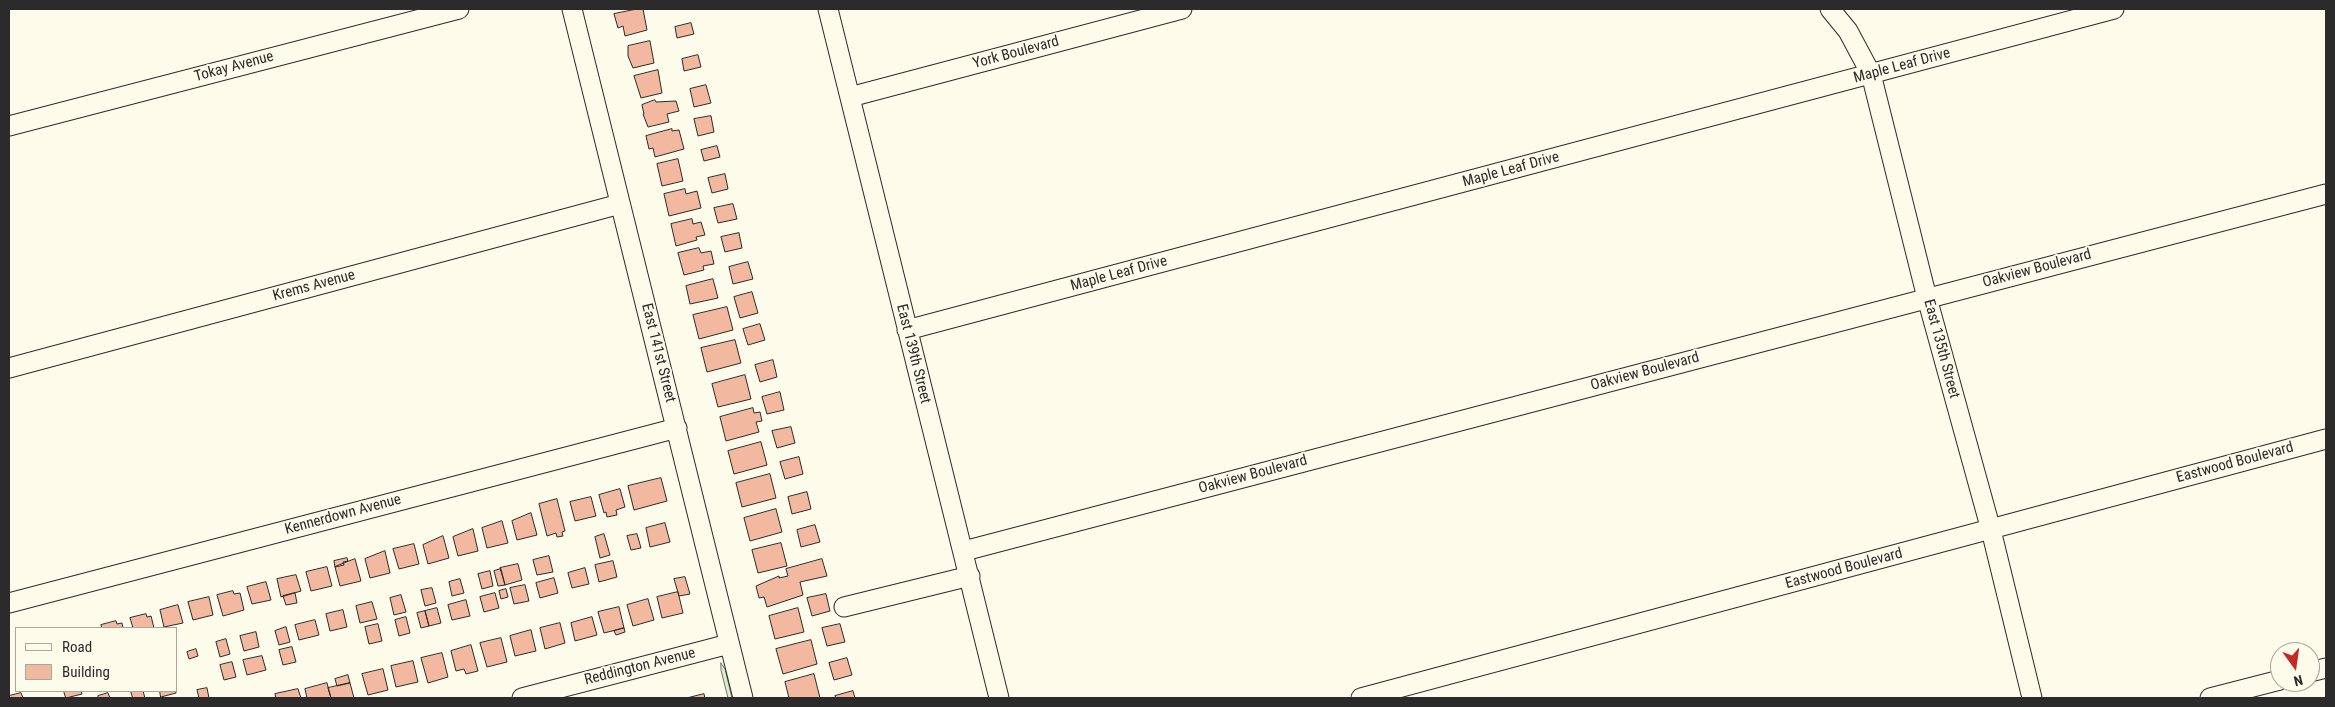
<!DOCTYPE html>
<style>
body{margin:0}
#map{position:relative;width:2335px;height:707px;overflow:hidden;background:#fdfbea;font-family:"Roboto Condensed",sans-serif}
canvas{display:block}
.frame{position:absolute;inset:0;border:10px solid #2b2b2b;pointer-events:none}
.legend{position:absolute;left:15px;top:627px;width:162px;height:65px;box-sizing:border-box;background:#fdfbea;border:1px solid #a9a89e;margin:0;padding:6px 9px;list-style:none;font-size:15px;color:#2b2b2b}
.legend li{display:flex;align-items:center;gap:10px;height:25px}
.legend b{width:25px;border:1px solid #a9a89e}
.north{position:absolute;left:2270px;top:642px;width:50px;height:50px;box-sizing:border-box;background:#fdfbea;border:1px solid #a9a89e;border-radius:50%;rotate:166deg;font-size:14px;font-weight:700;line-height:20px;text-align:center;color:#2b2b2b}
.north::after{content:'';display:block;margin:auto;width:18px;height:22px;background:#c62828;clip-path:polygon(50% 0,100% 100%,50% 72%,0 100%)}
</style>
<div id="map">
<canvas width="2335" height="707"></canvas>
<div class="frame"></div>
<ul class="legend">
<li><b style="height:6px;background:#fdfbea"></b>Road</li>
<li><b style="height:14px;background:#f2b8a0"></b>Building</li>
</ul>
<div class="north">N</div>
</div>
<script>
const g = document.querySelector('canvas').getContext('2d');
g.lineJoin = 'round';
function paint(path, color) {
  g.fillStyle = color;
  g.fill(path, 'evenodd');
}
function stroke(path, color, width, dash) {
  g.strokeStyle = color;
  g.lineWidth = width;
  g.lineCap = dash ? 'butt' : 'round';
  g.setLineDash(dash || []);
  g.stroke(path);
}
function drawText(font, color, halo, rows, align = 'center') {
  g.font = font + ' "Roboto Condensed",sans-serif';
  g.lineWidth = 4;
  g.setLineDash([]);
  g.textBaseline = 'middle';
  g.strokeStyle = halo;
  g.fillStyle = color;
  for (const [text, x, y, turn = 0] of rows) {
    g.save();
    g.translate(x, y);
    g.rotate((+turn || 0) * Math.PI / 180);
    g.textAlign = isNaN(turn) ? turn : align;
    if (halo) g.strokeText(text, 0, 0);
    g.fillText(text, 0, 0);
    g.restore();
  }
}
const green = new Path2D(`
 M721,663l4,6 7,29h-4l-7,-28z`);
const building = new Path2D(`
 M637,9h6l4,21 -22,6 -2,-10 -5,2 -4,-14z
 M691,23l3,11 -17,4 -2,-11z
 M650,41l4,22 -21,5 -5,-12v-10z
 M698,55l3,12 -17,4 -2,-12z
 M658,70l4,23 -21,5 -7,-22z
 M706,85l5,18 -17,4 -4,-18z
 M655,100l1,2 20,-1 3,10 -12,3 2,8 -21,5 -5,-13h1l-2,-9z
 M711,116l3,16 -16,4 -4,-17z
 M672,129v2l7,-1 5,19 -29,8 -2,-9 -4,1 -3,-13z
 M717,146l3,11 -16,4 -3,-11z
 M678,159l5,22 -21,5 -5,-22z
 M725,174l3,15 -16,4 -4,-15z
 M685,189l1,5 11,-3 4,17 -32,8 -5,-22z
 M733,204l4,15 -19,4 -4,-15z
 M692,219l1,5 8,-2 4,13 -9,2 1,3 -21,6 -5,-22z
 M739,233l3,15 -17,4 -4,-15z
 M699,248l2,5 10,-2 3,13 -11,2 1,4 -20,5 -6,-22z
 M748,262l5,17 -20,5 -4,-17z
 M713,279l5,19 -28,6 -4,-18z
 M752,292l6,21 -18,5 -6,-21z
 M727,307l6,23 -34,9 -6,-24z
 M760,324l5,16 -17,5 -5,-16z
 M735,340l6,23 -34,9 -6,-24z
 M773,360l4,17 -17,5 -5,-17z
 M745,375l6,24 -33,8 -6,-23z
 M780,392l4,18 -17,4 -5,-17z
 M753,408l1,5 6,-1 2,9 -6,1 3,10 -33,9 -6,-24z
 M791,427l4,16 -18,5 -5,-17z
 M761,442l6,23 -33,9 -6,-23z
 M799,457l4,17 -18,5 -5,-17z
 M770,474l6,24 -34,9 -6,-24z
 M661,478l6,23 -33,9 -6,-24z
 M620,489l5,18 -9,3 1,5 -10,2 -1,-5 -2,1 -5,-18z
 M807,492l4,17 -19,5 -4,-17z
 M591,497l5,19 -21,5 -5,-19z
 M557,499l8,32 -3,1 1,4 -6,1 -1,-4 -9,3 -8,-32z
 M776,509l6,23 -32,9 -6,-23z
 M531,513l6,22 -20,5 -5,-19z
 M502,521l6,22 -21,5 -5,-20z
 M665,523l5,19 -20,5 -4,-19z
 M815,525l5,17 -19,5 -4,-17z
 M473,529l5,22 -20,5 -5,-19z
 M604,534l6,21 -10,3 -5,-21z
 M637,534l4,14 -10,2 -4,-14z
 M443,536l6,22 -21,6 -5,-19z
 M781,543l6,23 -29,7 -6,-23z
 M414,544l5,20 -20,5 -6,-20z
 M385,551l5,22 -20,5 -5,-19z
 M549,556l4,16 -16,3 -4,-15z
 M347,558l1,3 -5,1 1,3 -9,2 -1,-6z
 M355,559l6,22 -21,5 -5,-19z
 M822,559l5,17 -27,6 3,13 -36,12 -3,-10 -5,1 -3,-12 23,-10v2l9,-2 -2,-7z
 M613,561l4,16 -18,5 -4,-17z
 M518,564l4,16 -17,5 -5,-17z
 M327,567l5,19 -21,5 -5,-19z
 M585,568l4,16 -17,4 -4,-15z
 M501,569l4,16 -7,1 -4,-15z
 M490,571l3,15 -11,3 -4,-15z
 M296,575l5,16 -20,6 -4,-18z
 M685,577l5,17 -11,2 -5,-17z
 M554,578l4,15 -18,5 -4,-15z
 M460,579l4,14 -12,3 -3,-14z
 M266,582l5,18 -19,4 -5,-17z
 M525,585l4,16 -15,3 -4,-16z
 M432,588l4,15 -11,3 -4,-16z
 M506,589l2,8 -7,2 -2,-8z
 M233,591l1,3 6,-1 4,17 -21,6 -6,-21z
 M678,592l5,21 -21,5 -5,-21z
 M295,593l2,10 -11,2 -3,-9z
 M495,593l4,15 -15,4 -4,-15z
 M826,594l4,17 -18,5 -5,-18z
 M401,595l5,17 -12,3 -4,-17z
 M209,597l4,18 -20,5 -5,-18z
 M648,599l6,21 -21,6 -6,-21z
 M466,600l4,16 -18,4 -4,-15z
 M372,602l5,17 -17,4 -4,-17z
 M178,605l5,18 -19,4 -4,-17z
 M619,607l5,21 -20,5 -6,-21z
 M437,608l4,15 -12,3 -4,-15z
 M798,608l6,24 -29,7 -6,-23z
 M343,610l4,17 -17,4 -4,-17z
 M425,611l4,15 -8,2 -4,-15z
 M146,614l1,3 4,-1 3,12h-21l-3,-10z
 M406,617l4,16 -11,3 -4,-16z
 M592,617l5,18 -22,6 -4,-18z
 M315,620l4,15 -20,5 -4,-15z
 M116,621l1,3 5,-1 1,5h-21l-1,-3z
 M560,623l5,20 -20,6 -5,-21z
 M378,624l4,17 -13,3 -4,-17z
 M840,624l5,18 -18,4 -5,-18z
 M286,627l4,15 -11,3 -4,-14z
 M624,628l1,4 -9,3 -2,-4z
 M531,630l5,21 -21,5 -5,-20z
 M256,632l3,15 -15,4 -4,-15z
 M501,638l6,24 -20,5 -7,-24z
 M226,639l4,15 -10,3 -4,-15z
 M811,640l6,24 -34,10 -7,-25z
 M471,645l7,26 -12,3 -2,-5 -8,2 -5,-20z
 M292,647l4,15 -13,3 -4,-15z
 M196,649l2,7 -9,3 -2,-7z
 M442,653l6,24 -20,6 -7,-25z
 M262,656l4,14 -19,5 -4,-15z
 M847,658l5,17 -18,5 -5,-17z
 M413,661l5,21 -22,5 -5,-21z
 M232,662l4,15 -12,3 -4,-15z
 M383,669l5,21 -20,5 -6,-21z
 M814,674l6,24h-31l-4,-16z
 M348,675l2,8 -13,3 -2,-7z
 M327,683l4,15h-24l-2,-9z
 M350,683l4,15h-23l-3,-10z
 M207,688l2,10h-10l-2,-8z
 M298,689l3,9h-25l-1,-4z
 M64,691h17l1,3 -16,4z
 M131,691h12l2,7h-12z
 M160,691h16v2l-15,4z
 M853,691l2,7h-19l-1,-2z
 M21,693l2,5h-14v-2z
 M108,693l2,5h-12v-2z
 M704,694l1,4h-18z`);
const minor = new Path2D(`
 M572,9l171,689
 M828,9l171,689
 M1830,9l18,22 23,43 56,224 64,232 41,168
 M850,97l332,-88
 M9,126l450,-117
 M907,330l1207,-321
 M9,368l611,-164
 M964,551l1362,-357
 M9,603l668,-175
 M844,607l126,-31
 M2310,672l16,-4
 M522,698l207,-54
 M1361,698l965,-259
 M2210,698l70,-18`);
const streetNames = [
 ["York Boulevard",1016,53,-15],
 ["Maple Leaf Drive",1902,66,-15],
 ["Tokay Avenue",234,67,-15],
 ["Maple Leaf Drive",1511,170,-15],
 ["Oakview Boulevard",2037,269,-15],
 ["Maple Leaf Drive",1119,274,-15],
 ["Krems Avenue",314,286,-15],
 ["East 135th Street",1941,349,75],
 ["East 141st Street",658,353,76],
 ["East 139th Street",913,354,76],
 ["Oakview Boulevard",1645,372,-15],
 ["Eastwood Boulevard",2235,463,-15],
 ["Oakview Boulevard",1253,475,-15],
 ["Kennerdown Avenue",343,515,-15],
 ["Eastwood Boulevard",1844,569,-15],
 ["Reddington Avenue",640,667,-14]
];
paint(green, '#deebd1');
stroke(green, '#74746e', 1);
paint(building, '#f2b8a0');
stroke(building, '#2b2b2b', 1);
stroke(minor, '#2b2b2b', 21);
stroke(minor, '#fdfbea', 19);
drawText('15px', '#2b2b2b', '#fdfbea', streetNames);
</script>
